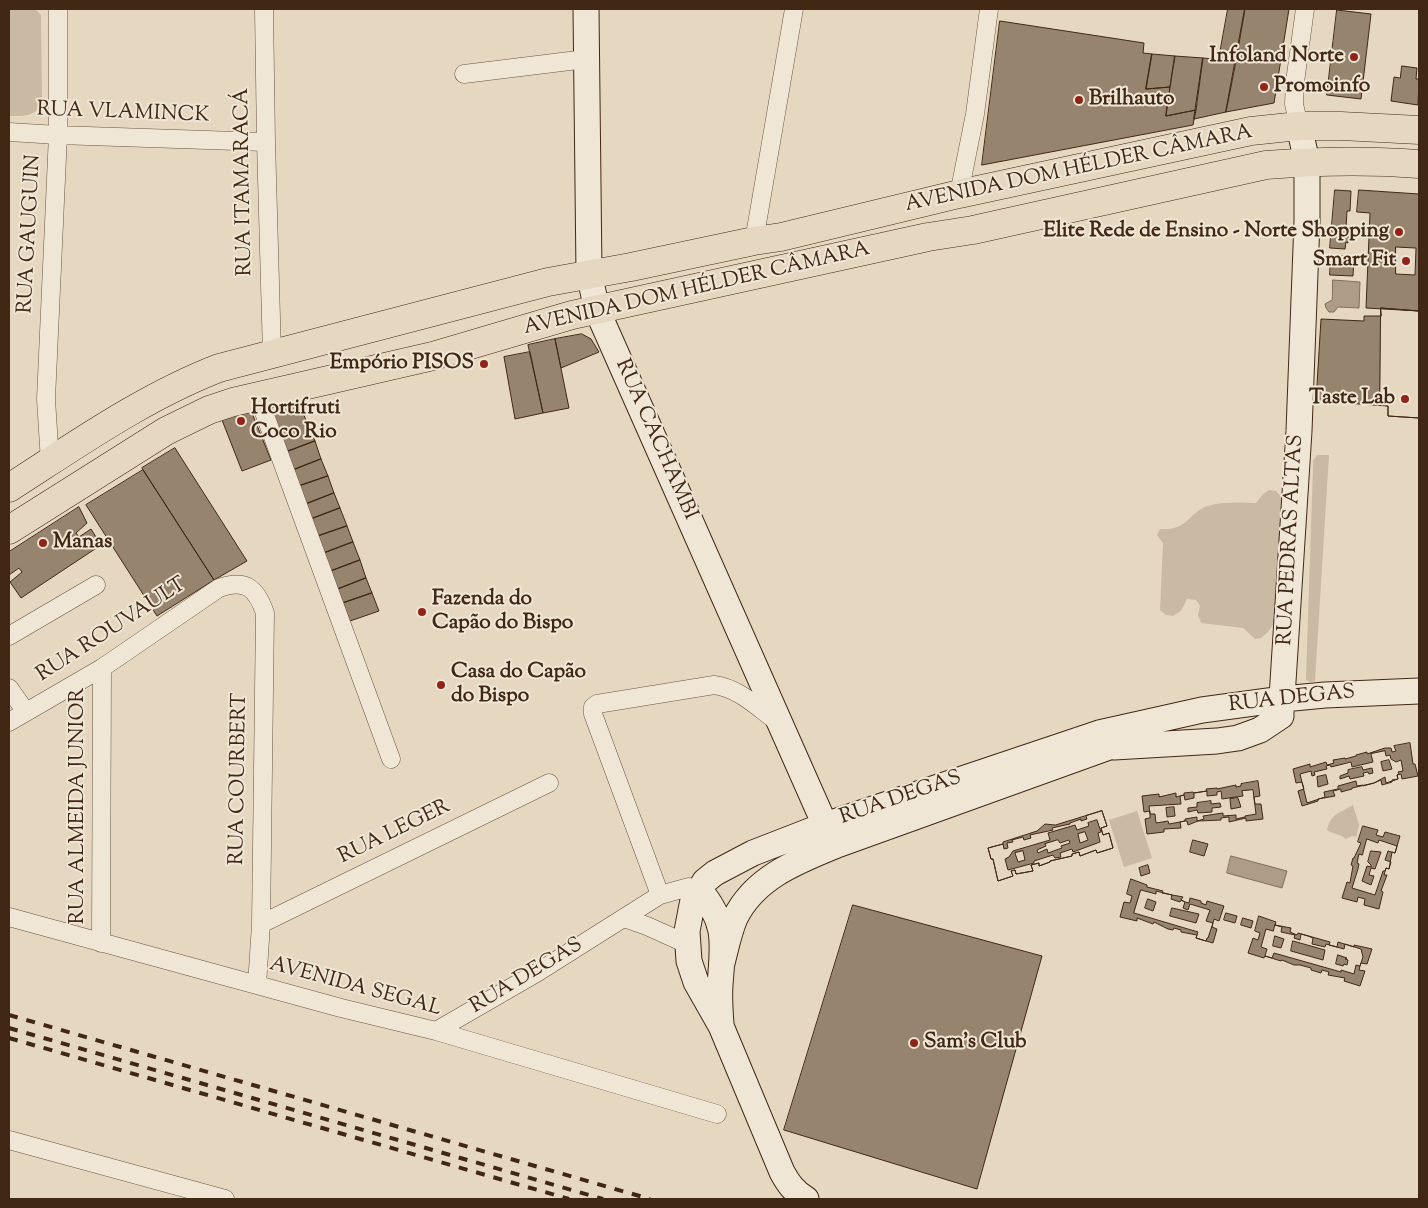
<!DOCTYPE html>
<meta charset="utf-8">
<style>
body{margin:0}
#map{position:relative;width:1428px;height:1208px;overflow:hidden;background:#e6d8c0;font-family:"Sorts Mill Goudy",serif}
canvas{display:block}
.frame{position:absolute;inset:0;border:10px solid #412815;pointer-events:none}
</style>
<div id="map">
<canvas width="1428" height="1208"></canvas>
<div class="frame"></div>
</div>
<script>
const g = document.querySelector('canvas').getContext('2d');
g.lineJoin = 'round';
function paint(path, color) {
  g.fillStyle = color;
  g.fill(path, 'evenodd');
}
function stroke(path, color, width, dash) {
  g.strokeStyle = color;
  g.lineWidth = width;
  g.lineCap = dash ? 'butt' : 'round';
  g.setLineDash(dash || []);
  g.stroke(path);
}
function drawText(font, color, halo, rows, align = 'center') {
  g.font = font + ' "Sorts Mill Goudy",serif';
  g.lineWidth = 4;
  g.setLineDash([]);
  g.textBaseline = 'middle';
  g.strokeStyle = halo;
  g.fillStyle = color;
  for (const [text, x, y, turn = 0] of rows) {
    g.save();
    g.translate(x, y);
    g.rotate((+turn || 0) * Math.PI / 180);
    g.textAlign = isNaN(turn) ? turn : align;
    if (halo) g.strokeText(text, 0, 0);
    g.fillText(text, 0, 0);
    g.restore();
  }
}
const green = new Path2D(`
 M9,9h26l6,6 1,85c-4,17 -18,16 -33,16z
 M1317,455h12l-14,226 -5,1 -4,-2v-3l7,-210v-6z
 M1269,490l7,1 8,9 -5,105 -6,20 -6,8 -6,5 -6,1 -12,-11 -42,-5 -3,-8 2,-9 -4,-6 -9,-1 -6,12 -8,5 -7,-1 -6,-5 3,-67 -6,-8 3,-6c29,2 27,-16 48,-23 15,-5 33,-3 48,-3l7,-9z
 M1353,805l6,20 -3,12 -4,-1 -6,3c-6,-5 -13,-5 -19,-9 4,-17 13,-17 26,-25z
 M1137,811l15,47 -28,9 -15,-47z`);
const water = new Path2D(`
 M1333,280l27,2 -1,26 -21,-1 -4,5h-5l-3,-4 -1,-4 7,-4z
 M1231,856l56,15 -5,17 -55,-15z`);
const building = new Path2D(`
 M1228,9h17l-9,52 -17,-2z
 M1245,9h44l-15,94 -48,9z
 M1337,10l34,4 -10,85 -34,-4z
 M1000,21l144,22 -1,10 9,1 -6,35 24,-2 -4,29 30,-6 -3,15 -211,40z
 M1152,54l23,2 -5,31 -24,2z
 M1175,56l28,2 -7,52 -30,6z
 M1203,58l33,3 -10,51 -32,7z
 M1402,66l15,2 -1,11h3l-1,26 -27,-4 3,-24 6,1z
 M1335,190l16,1 -1,20h-3l-1,17h3l-1,15 -2,-1 -1,7 -15,-1z
 M1359,190l60,4v117l-53,-3 4,-95 -13,-1z
 M1396,247l20,1 -1,27 -19,-1z
 M1331,255l23,2 -1,19 -23,-1z
 M1381,308l38,3v107l-31,-2v-10l-72,-5 5,-82 43,2v-5h17z
 M1381,308l38,3v107l-31,-2v-10l-8,-1z
 M582,334l9,5 8,13 -38,16 -6,-29z
 M555,339l14,69 -26,5 -15,-68z
 M530,352l13,61 -28,6 -11,-62z
 M297,399l18,42 -29,11 -15,-37 6,-3 -2,-4z
 M250,408l21,52 -29,11 -20,-51z
 M315,441l6,18 -28,11 -7,-18z
 M175,448l72,113 -33,19 -72,-112z
 M321,459l7,17 -29,10 -6,-16z
 M143,470l71,110 -57,36 -71,-111z
 M328,476l6,17 -28,11 -7,-18z
 M334,493l6,15 -29,11 -5,-15z
 M79,507l8,16 -11,10 3,4 12,-8 10,16 -80,53 -11,-16 12,-10 -3,-4 -10,7v-23z
 M340,508l7,18 -29,10 -7,-17z
 M347,526l6,16 -29,11 -6,-17z
 M353,542l7,18 -29,11 -7,-18z
 M360,560l6,18 -28,11 -7,-18z
 M366,578l6,15 -29,10 -5,-14z
 M372,593l7,18 -29,10 -7,-18z
 M1410,743l3,21h2l3,12 -16,3 -1,-5 -4,1 1,4 -6,1v2l-10,3 -1,-5 -7,3 -22,5v1l-11,3v-3l-8,2 2,5 -17,3v2l-16,5 -4,-15 6,-2 -2,-7 -6,1 -3,-14 17,-5v3l16,-5 1,3 7,-2 -1,-3 12,-2v1l11,-3v-1l11,-3v2l18,-6h6l1,4 4,-1 -2,-5z
 M1385,751l1,5 4,-1 1,4 5,3 5,-2 2,11 -5,1 1,2 -2,1 1,4 -12,4 -1,-6 -11,6 -11,3v-1l-6,1 -1,-5 -18,5v3l-14,3 1,5 -18,6 -7,-29 11,-3 1,5 3,-1 -1,-3 13,-3 -1,-3 4,-1 1,2 20,-5 1,5 21,-5 -2,-8z
 M1389,760l3,9 -9,2 -2,-9z
 M1362,767l1,3 9,-2 1,5 -4,1 -1,-2 -5,1 1,3 -14,3 -1,-3 -9,3v-3l8,-3v-3z
 M1326,775l2,9 -10,3 -1,-10z
 M1258,781l2,15 -6,1 1,7h6l2,15 -17,2v-3l-17,4v-5l-8,1v2l-23,1 -10,4 -1,-4h-2l-5,1 1,6 -17,1v3l-17,2 -2,-15 5,-1v-7l-6,1 -2,-16 17,-2v3l17,-4v4l8,-2v-2l9,-1 1,1 13,-2 -1,-2 11,-1v1l19,-4v2l5,-1v-2z
 M1253,790l3,24 -11,2v1l-9,2v-4l-13,1v-3l-20,3 1,3 -7,2v-4l-12,2v2l-16,3 -1,-3 -12,2 -1,-9h-5l-1,-8 32,-2 -1,-8 4,-1 1,5 9,-2v-5l13,-2v5l10,-1v-3l4,-1 1,8 21,-3 -1,-5z
 M1238,798l3,9 -10,2 -1,-10z
 M1211,801v3l9,-1 1,4 -9,1v4l-14,1 -1,-3 -9,2v-4l9,-1v-4z
 M1174,807l1,9 -8,1 -1,-9z
 M1102,811l5,15 -6,2 2,7 6,-2 4,15 -16,5 -1,-3 -16,6 -1,-4 -7,2v2l-22,5v1l-11,4v-3l-8,2 2,6 -17,3 -1,-4 -4,1 2,5 -15,5 -5,-22h-2l-3,-11 15,-4v-2l34,-11 8,-7 10,1z
 M1102,811l5,15 -6,2 2,7 6,-2 4,15 -16,5 -1,-3 -16,6 -1,-4 -7,2v2l-22,5v1l-11,4v-3l-8,2 2,6 -17,3 -1,-4 -4,1 2,5 -15,5 -5,-22h-2l-3,-11 15,-4 1,5 4,-1 -1,-5 6,-1 -1,-2 11,-3 1,3 7,-2 -1,-3 23,-5 -1,-2 18,-4v-1l11,-4v2l6,-2 -1,-3z
 M1097,820l4,12 -3,1 2,9 -27,10 -1,-3 -12,4 1,4 -6,1 -2,-3 -19,6v2l-26,7 -3,-11 4,-2 4,-6 37,-11 -2,-7 27,-8 2,5 12,-4 -1,-3z
 M1363,826l15,4 -2,5 7,2 2,-5 15,4 -5,17 -3,-1 -3,17 -3,-1 -2,7h3l-6,16 2,1 -4,17 -15,-4 1,-6 -7,-2 -1,5 -15,-4 5,-16 3,1 1,-6 2,-11 -2,-1 2,-7h1l7,-15 -3,-1z
 M1085,832l3,8 -8,3 -2,-9z
 M1367,839l11,4 1,-3 18,6 -2,7 -7,-2 -3,9 6,2 -2,7 -3,-1 -1,3h-2l-8,24 -23,-7 6,-19 1,-5 -2,-1 2,-9 3,1z
 M1058,840l2,3 9,-3 1,3 -9,3 1,2 -14,5 -1,-4 -9,4 -1,-3 9,-4 -1,-2z
 M1193,840l15,4 -4,12 -14,-4z
 M1023,851l2,9 -7,2 -3,-9z
 M1371,851l10,1 -6,17 -4,-1 -2,7 5,1 -3,9 -9,-4 5,-15 4,1v-2l-3,-3z
 M1148,865l2,8 -9,3 -2,-8z
 M1131,879l16,6v2l16,4 -1,2 21,4 -2,3 4,2 4,1 1,-5 11,3v2l5,2 1,-4 17,5 -5,15 -5,-2 -2,8 5,2 -4,14 -17,-5 1,-3 -16,-3v-2l-7,-2 -1,2 -5,-1 -14,-7 -1,2 -16,-6v3l-17,-4 4,-15 6,1 2,-7 -5,-2z
 M1141,890l15,4v-3l16,4 -1,4 9,3 1,-2 4,2 -2,6 5,2 2,-6 20,6 -4,11 7,2 -5,15h-1l-1,3 -10,-3 2,-6 -64,-19z
 M1148,899l8,3 -3,9 -8,-3z
 M853,905l189,51 -65,233 -193,-59z
 M1172,908l27,6 -3,9 -26,-7z
 M1226,913l11,3 -2,7 -11,-3z
 M1259,916l17,6 -1,3 16,3 -1,4 7,3 1,-2 32,9 -1,3 8,2 1,-5 16,5v-2l18,4 -5,15 -6,-1 -1,3 -1,4 6,1 -5,15 -16,-5 1,-3 -17,-3 1,-3 -7,-2 -1,3 -10,-3v-2l-11,-3h-6l-12,-5 -1,1 -16,-5 -1,2 -16,-5 5,-15 5,2 2,-7 -5,-2z
 M1243,918l10,3 -2,7 -10,-3z
 M1275,925l7,2 -1,5 14,3 -1,3 6,2 1,-6 7,2 5,2 -1,6 13,3 1,-3 18,5 1,-5 16,5 2,8 -3,9 -4,-1 -2,9 -13,-4v2l-67,-19 -2,5 -7,-2 2,-7 -6,-2 5,-18 7,2z
 M1275,936l9,3 -3,9 -8,-2z
 M1293,941l32,9 -2,10 -32,-9z
 M1338,955l9,3 -2,1 3,1 -1,5 -3,-1 -1,2 -7,-2z`);
const street = new Path2D(`
 M264,9l2,133 6,212
 M464,74l122,-15
 M1299,126l-5,-22 1,-22 10,-73
 M9,132l49,3 208,7
 M959,194l16,-80 14,-105
 M754,241l40,-232
 M258,396l133,363
 M50,462l-4,-63 12,-264v-126
 M9,636l87,-51
 M9,688l17,24
 M9,722l93,-54 117,-80c26,-9 37,-1 46,25l-4,311 -4,61
 M660,895l-67,-181v-7l4,-3 117,-19c25,3 44,23 64,37
 M9,917l332,91 95,23 281,83
 M624,918l23,8 40,18
 M261,924l288,-141
 M101,943l1,-275
 M436,1031l102,-59 122,-77 29,-8 10,2
 M9,1140l216,59`);
const secondary = new Path2D(`
 M586,9l3,264 8,37 228,515 12,20
 M1281,713l18,-282 8,-210v-59l-8,-36
 M1114,747l103,-6 21,-3 22,-8 21,-14
 M699,889c29,35 24,54 21,96 -1,13 0,26 1,39
 M722,963c4,-15 7,-31 13,-45 20,-41 63,-57 102,-73l272,-98 20,-5
 M806,1199c-12,-7 -18,-16 -24,-27l-61,-146 -25,-44 -7,-21 -2,-30 6,-31 12,-19 10,-8 38,-20 72,-28 274,-92 103,-23 81,-11 42,-4 94,-4`);
const primary = new Path2D(`
 M9,488c67,-43 135,-91 210,-120l329,-86 83,-15 123,-26 27,-4 178,-43 292,-63 48,-5h42l78,4
 M9,530l157,-99 43,-21 24,-8 200,-46 139,-41 356,-78 45,-7 293,-65c51,-4 102,-5 153,-1`);
const rail = new Path2D(`
 M9,1015l641,184
 M9,1028l594,171
 M9,1038l560,161`);
const markers = [
 [1354,57,5,"#8f2418"],
 [1264,87,5,"#8f2418"],
 [1079,100,5,"#8f2418"],
 [1399,232,5,"#8f2418"],
 [1406,261,5,"#8f2418"],
 [484,364,5,"#8f2418"],
 [1405,399,5,"#8f2418"],
 [241,421,5,"#8f2418"],
 [43,543,5,"#8f2418"],
 [422,612,5,"#8f2418"],
 [441,685,5,"#8f2418"],
 [914,1043,5,"#8f2418"]
];
const poiNames = [
 ["Infoland Norte",1344,57,"right"],
 ["Promoinfo",1274,87],
 ["Brilhauto",1089,100],
 ["Elite Rede de Ensino - Norte Shopping",1389,232,"right"],
 ["Smart Fit",1396,261,"right"],
 ["Empório PISOS",474,364,"right"],
 ["Taste Lab",1395,399,"right"],
 ["Hortifruti",251,409],
 ["Coco Rio",251,433],
 ["Manas",53,543],
 ["Fazenda do",432,600],
 ["Capão do Bispo",432,624],
 ["Casa do Capão",451,673],
 ["do Bispo",451,697],
 ["Sam's Club",924,1043]
];
const streetNames = [
 ["RUA VLAMINCK",123,114,2],
 ["AVENIDA DOM HÉLDER CÂMARA",1079,170,-12],
 ["RUA ITAMARACÁ",245,182,-91],
 ["RUA GAUGUIN",31,234,-87],
 ["AVENIDA DOM HÉLDER CÂMARA",697,290,-13],
 ["RUA CACHAMBI",655,440,66],
 ["RUA PEDRAS ALTAS",1292,540,-87],
 ["RUA ROUVAULT",112,631,-33],
 ["RUA DEGAS",1292,700,-6],
 ["RUA COURBERT",240,779,-89],
 ["RUA DEGAS",901,799,-19],
 ["RUA ALMEIDA JUNIOR",79,806,-90],
 ["RUA LEGER",395,833,-26],
 ["RUA DEGAS",527,977,-31],
 ["AVENIDA SEGAL",355,988,15]
];
paint(green, '#cabaa3');
paint(water, '#ae9c86');
stroke(water, '#826e59', 1);
paint(building, '#97846e');
stroke(building, '#412815', 1);
stroke(street, '#6a5440', 19);
stroke(secondary, '#412815', 27);
stroke(primary, '#412815', 29);
stroke(street, '#efe6d6', 18);
stroke(secondary, '#efe6d6', 25);
stroke(primary, '#e6d8c0', 28);
stroke(rail, '#412815', 4, [9, 9]);
for (const [x, y, r, color] of markers) {
  const dot = new Path2D();
  dot.arc(x, y, r, 0, 2 * Math.PI);
  g.fillStyle = color;
  g.fill(dot);
  stroke(dot, '#efe6d6', 2);
}
drawText('bold 21px', '#412815', '#efe6d6', poiNames, 'left');
drawText('21px', '#412815', '#efe6d6', streetNames);
</script>
